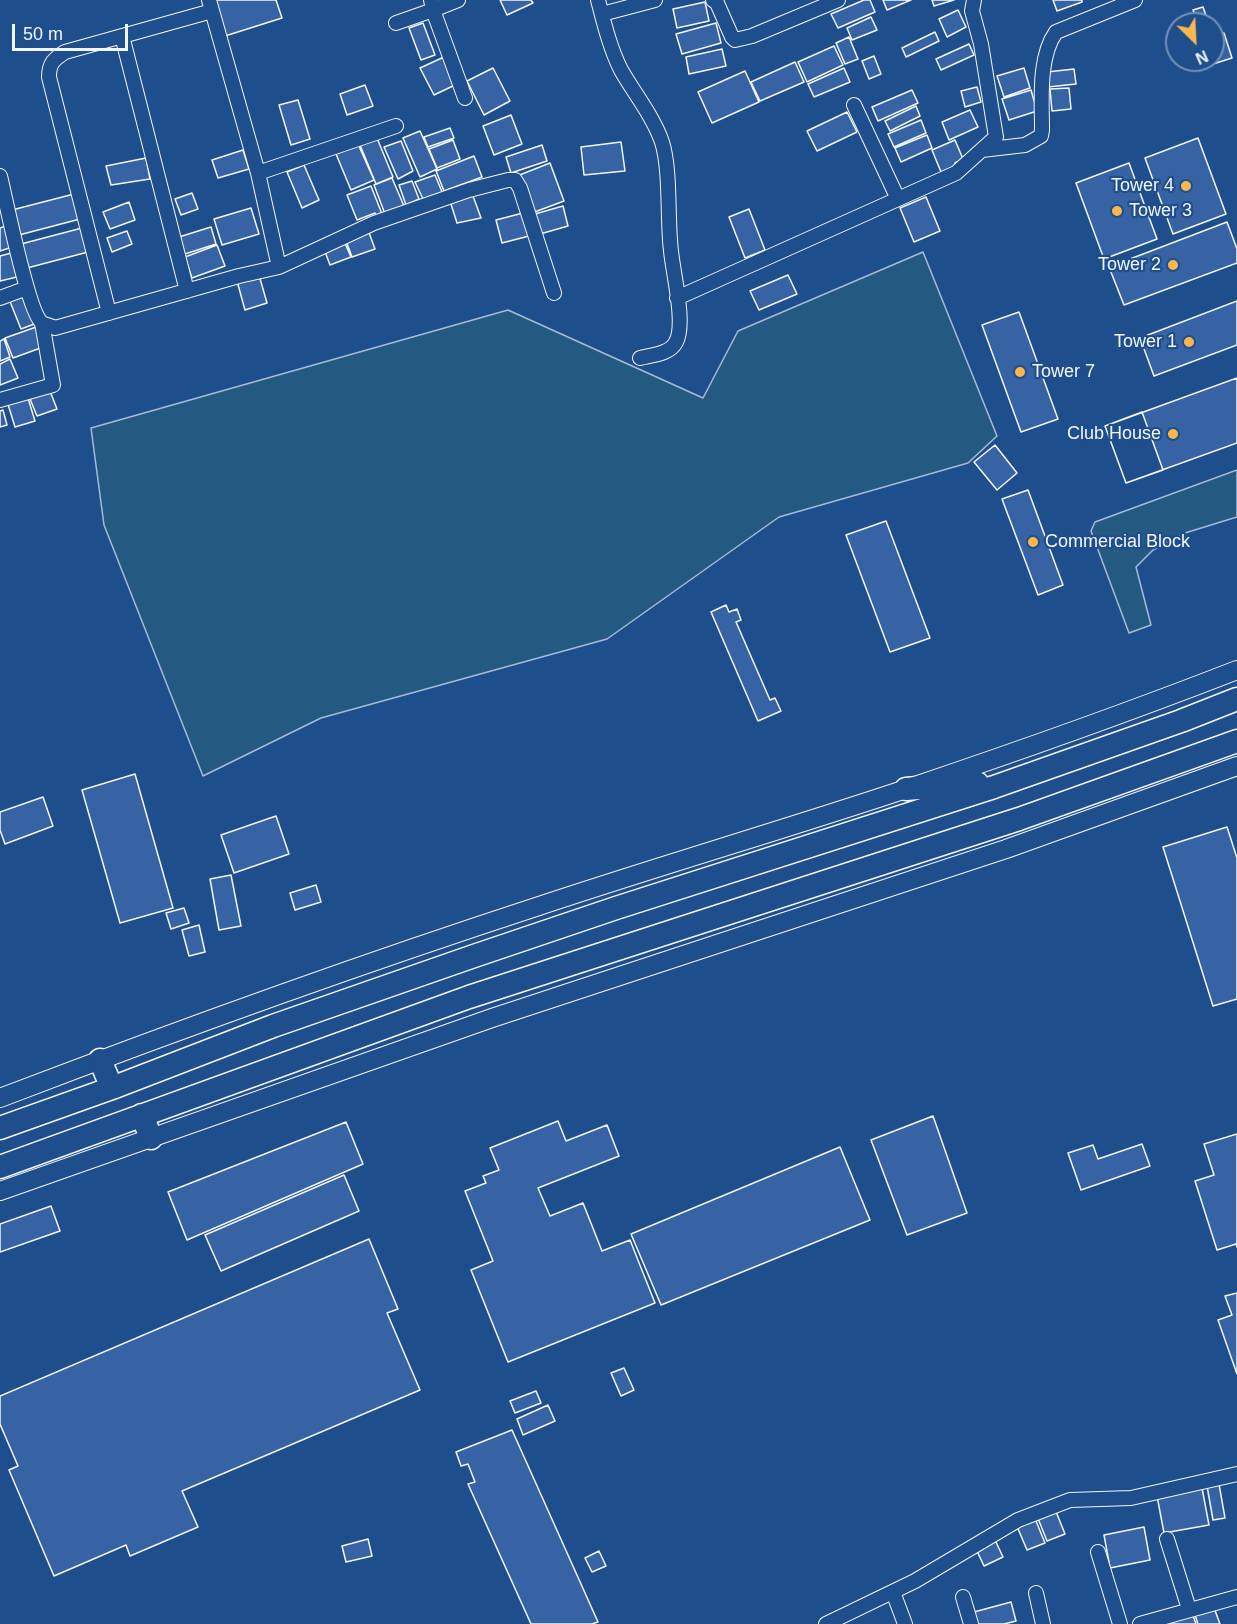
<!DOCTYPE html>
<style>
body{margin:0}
#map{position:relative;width:1237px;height:1624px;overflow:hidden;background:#1f4e8c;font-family:Arial,sans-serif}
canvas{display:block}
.north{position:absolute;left:1165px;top:12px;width:60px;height:60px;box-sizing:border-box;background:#1f4e8c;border:2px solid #7391ba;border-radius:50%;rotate:156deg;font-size:16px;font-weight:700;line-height:24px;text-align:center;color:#f2f6ff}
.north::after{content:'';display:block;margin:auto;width:21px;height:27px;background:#ffb74d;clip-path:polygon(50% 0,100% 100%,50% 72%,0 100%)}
.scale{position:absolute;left:12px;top:24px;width:116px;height:27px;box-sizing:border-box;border:3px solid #f2f6ff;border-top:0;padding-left:8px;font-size:18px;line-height:21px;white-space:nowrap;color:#f2f6ff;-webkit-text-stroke:4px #1f4e8c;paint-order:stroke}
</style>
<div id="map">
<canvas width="1237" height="1624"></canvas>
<div class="north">N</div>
<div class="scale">50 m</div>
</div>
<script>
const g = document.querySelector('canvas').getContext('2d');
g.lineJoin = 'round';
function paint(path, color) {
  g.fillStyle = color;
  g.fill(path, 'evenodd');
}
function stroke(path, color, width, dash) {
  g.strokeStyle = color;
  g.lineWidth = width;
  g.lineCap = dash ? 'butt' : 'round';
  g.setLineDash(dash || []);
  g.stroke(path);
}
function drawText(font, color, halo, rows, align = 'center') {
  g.font = font + ' Arial,sans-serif';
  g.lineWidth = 4.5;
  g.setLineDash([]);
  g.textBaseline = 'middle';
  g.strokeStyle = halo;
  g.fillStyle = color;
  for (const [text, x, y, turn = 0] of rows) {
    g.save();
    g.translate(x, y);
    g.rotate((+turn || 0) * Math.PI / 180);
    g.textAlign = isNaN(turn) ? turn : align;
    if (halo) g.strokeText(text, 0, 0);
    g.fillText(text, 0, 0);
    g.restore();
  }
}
const green = new Path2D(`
 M923,252l74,184 -29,27 -189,54 -172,122 -286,79 -118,58 -99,-251 -13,-97 417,-118 195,88 35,-67z
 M1237,470v47l-52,16 -32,17 -17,17 15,58 -22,8 -38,-102 4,-9z`);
const building = new Path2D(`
 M214,0h62l6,18 -57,18z
 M500,0h31l2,3 -26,12z
 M864,0h6l5,12 -37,16 -7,-14z
 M883,0h28l-24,10z
 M932,0h22l-20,6z
 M1053,0h29v2l-25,9z
 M705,2l4,19 -32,7 -4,-19z
 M1203,7l6,17h-11l-5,-14z
 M958,10l8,17 -19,10 -8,-18z
 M871,17l6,13 -25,10 -5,-12z
 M423,23l12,32 -14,5 -12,-32z
 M716,23l5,20 -39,11 -6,-20z
 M935,32l4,9 -33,16 -4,-9z
 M1224,33l8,25 -19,6v-27z
 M849,37l9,22 -13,5 -9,-21z
 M969,44l5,11 -33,15 -5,-11z
 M834,46l9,19 -36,17 -9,-20z
 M722,49l4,17 -37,8 -3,-17z
 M874,56l7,18 -12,5 -7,-18z
 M444,57l13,27 -23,11 -14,-27z
 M795,62l9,20 -44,19 -9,-19z
 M493,68l17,33 -26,14 -17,-34z
 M844,68l6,14 -36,15 -6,-13z
 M1024,68l6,20 -26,9 -7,-21z
 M1074,69l2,15 -28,3 -1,-15z
 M745,71l14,31 -47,21 -14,-31z
 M365,85l8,21 -26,9 -7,-21z
 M977,87l4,15 -16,5 -4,-16z
 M1069,88l2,21 -19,2 -2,-22z
 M912,90l6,13 -40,18 -6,-14z
 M1031,90l6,21 -28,9 -7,-21z
 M298,100l12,39 -19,6 -12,-40z
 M916,106l4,10 -30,15 -5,-10z
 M970,110l8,17 -29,13 -7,-18z
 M847,112l10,20 -40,19 -10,-20z
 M511,115l11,29 -28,11 -11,-29z
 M921,120l5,13 -32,14 -6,-13z
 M450,128l4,10 -26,9 -4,-10z
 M420,131l17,38 -17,8 -17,-39z
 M927,135l5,13 -31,14 -6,-14z
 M377,138l16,39 -17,7 -16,-39z
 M1198,138l28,76 -53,20 -28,-76z
 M453,140l7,19 -23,9 -8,-19z
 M955,140l8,19 -8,4 1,3 -15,6 -9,-22z
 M401,141l12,30 -15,8 -14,-32z
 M621,142l4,29 -41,4 -3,-28z
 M358,144l16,36 -23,10 -15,-36z
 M542,145l5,16 -36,12 -5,-16z
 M243,150l6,19 -31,9 -6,-18z
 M474,156l8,21 -38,14 -8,-20z
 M146,158l4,21 -39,6 -5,-19z
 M550,163l14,38 -32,12 -15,-37z
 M1129,163l28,76 -53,20 -28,-76z
 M304,165l15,35 -17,8 -15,-36z
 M435,175l8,19 -19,7 -9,-19z
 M392,178l12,28 -19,8 -11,-29z
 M412,181l7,18 -13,6 -7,-20z
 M371,186l11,28 -6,2 -1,-3 -18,7 -10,-25z
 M192,193l6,16 -17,6 -6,-16z
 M472,193l9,25 -24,5 -7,-22z
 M74,194l6,25 -61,16 -7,-25z
 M926,197l14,34 -26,11 -14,-34z
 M129,202l6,18 -25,9 -7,-17z
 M563,206l5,20 -28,8 -5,-20z
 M251,208l8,26 -37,11 -8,-26z
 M749,209l16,41 -20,8 -16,-41z
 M523,213l6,23 -27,7 -6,-23z
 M1227,222l10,27v14l-113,42 -15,-38z
 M8,225l7,21 -15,5v-23z
 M211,227l5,17 -31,10 -6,-17z
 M82,228l6,24 -61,16 -6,-24z
 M368,230l7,19 -23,8 -7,-19z
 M127,231l5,13 -20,8 -5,-14z
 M344,241l7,16 -21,8 -6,-16z
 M217,245l8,21 -33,12 -7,-21z
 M15,252l6,24 -21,5v-25z
 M259,275l8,28 -22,7 -8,-29z
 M788,275l9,19 -38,16 -9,-19z
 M25,293l12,30 -16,6 -12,-30z
 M1237,301v44l-83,31 -14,-38z
 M1019,312l39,107 -37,13 -39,-107z
 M39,326l7,20 -33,12 -8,-20z
 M4,339l6,18 -10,4v-20z
 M10,359l8,19 -18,7v-21z
 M1237,378v65l-111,40 -21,-57z
 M50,391l7,18 -20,7 -7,-17z
 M27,395l8,26 -20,6 -8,-26z
 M3,410l4,15 -7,2v-16z
 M1142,412l21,58 -37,13 -21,-57z
 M995,445l22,28 -20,17 -23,-28z
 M1028,490l35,95 -25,10 -36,-96z
 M886,521l44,117 -40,14 -44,-117z
 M726,605l3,7 8,-3 4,11 -5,2 34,78 5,-2 6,13 -23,10 -47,-109z
 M135,774l38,134 -53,15 -38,-133z
 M43,797l10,29 -48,18 -5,-14v-18z
 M276,816l13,38 -55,19 -13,-38z
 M1227,827l10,31v141l-24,7 -50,-159z
 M231,875l10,51 -22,4 -9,-51z
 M316,885l5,17 -26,8 -5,-17z
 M184,908l5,15 -18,6 -5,-16z
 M199,925l6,27 -16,4 -7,-26z
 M933,1116l34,97 -60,22 -36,-95z
 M558,1121l8,20 41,-16 12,31 -81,32 12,28 33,-13 19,48 28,-11 25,63 -147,59 -37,-92 22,-9 -28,-70 21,-8 -3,-7 16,-6 -9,-22z
 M346,1122l17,42 -176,76 -19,-48z
 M1237,1134v113l-1,-3 -19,6 -22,-69 19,-6 -10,-31z
 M1142,1144l8,22 -69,24 -13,-37 25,-8 5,14z
 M840,1147l30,73 -209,85 -30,-71z
 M344,1175l15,36 -138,60 -16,-36z
 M51,1206l9,25 -60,21v-28z
 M369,1239l29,70 -11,4 33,77 -238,101 16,36 -68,29 -4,-11 -72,31 -45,-106 9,-4 -18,-42v-28z
 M1237,1293v81l-19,-54 14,-5 -7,-19z
 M624,1368l10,22 -13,6 -10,-23z
 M536,1391l5,12 -26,10 -5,-12z
 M548,1405l7,16 -32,14 -6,-16z
 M512,1430l86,192 -6,2h-61l-63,-140 7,-2 -7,-18 -7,2 -5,-14z
 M1219,1484l6,34 -12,2 -6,-34z
 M1202,1488l7,37 -45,8 -7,-37z
 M1055,1509l10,25 -18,7 -10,-25z
 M1034,1516l11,27 -18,7 -11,-26z
 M1144,1527l6,33 -40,8 -6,-33z
 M368,1539l4,17 -26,6 -4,-16z
 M995,1540l8,17 -19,9 -8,-17z
 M599,1551l7,15 -14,6 -7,-14z
 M1011,1602l5,19 -12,3h-27l-3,-12z
 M1213,1605l7,19h-22l-4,-12z
 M1192,1613l4,11h-28l-1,-2z`);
const minor = new Path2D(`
 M209,0l49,173 138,-47
 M431,0l2,10 25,-10
 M598,0c6,23 12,48 23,70 13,23 32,46 41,72 9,29 5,77 9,109 2,22 15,73 5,91 -6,12 -24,13 -36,16
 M713,0l4,3 15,34 3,3 17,-4 86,-36
 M602,14l53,-14
 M396,23l37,-13 32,88
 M122,36l65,255
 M854,105l44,94
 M982,150l43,-5 16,-9 1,-6c0,-30 -4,-73 14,-98l79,-32
 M258,173l21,94
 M0,176c6,24 28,136 42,147 3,2 10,3 13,5l184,-52 40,-9 95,-44 95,-33 39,-10h7l5,8 34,105
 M0,298l27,-10
 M677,298l279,-125 40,-36 -15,-93 -9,-33 2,-11
 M109,313l-60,-236c0,-14 5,-18 16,-25l147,-41
 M0,400l53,-15 -11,-62
 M1167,1539l22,70
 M1098,1552l22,72
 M893,1592l12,32
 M1036,1593l7,31
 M963,1597l8,27
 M826,1624l89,-43 103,-61 52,-20 61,-2 106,-24
 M1140,1624l97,-27`);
const tertiary = new Path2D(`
 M0,1098c178,-68 358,-133 539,-192 123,-41 247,-77 370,-118 110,-37 220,-76 328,-118
 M0,1191l492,-173 514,-169 231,-83`);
const trunk = new Path2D(`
 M906,789l71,-6
 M100,1060l12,28
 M142,1115l9,23
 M0,1128l112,-40 161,-62 201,-70 142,-48 378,-121 187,-66 56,-22
 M0,1167l469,-170 550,-178 218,-78`);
const markers = [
 [1186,186,6,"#ffb74d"],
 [1117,211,6,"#ffb74d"],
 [1173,265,6,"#ffb74d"],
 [1189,342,6,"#ffb74d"],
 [1020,372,6,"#ffb74d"],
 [1173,434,6,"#ffb74d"],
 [1033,542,6,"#ffb74d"]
];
const poiNames = [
 ["Tower 4",1174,186],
 ["Tower 3",1129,211,"left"],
 ["Tower 2",1161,265],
 ["Tower 1",1177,342],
 ["Tower 7",1032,372,"left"],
 ["Club House",1161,434],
 ["Commercial Block",1045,542,"left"]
];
paint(green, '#245a82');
stroke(green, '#a8bbd7', 1.5);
paint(building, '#3563a3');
stroke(building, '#f2f6ff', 1.5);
stroke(minor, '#f2f6ff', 16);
stroke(tertiary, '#f2f6ff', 20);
stroke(trunk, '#f2f6ff', 25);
stroke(minor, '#1f4e8c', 14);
stroke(tertiary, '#1f4e8c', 18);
stroke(trunk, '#1f4e8c', 22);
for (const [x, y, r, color] of markers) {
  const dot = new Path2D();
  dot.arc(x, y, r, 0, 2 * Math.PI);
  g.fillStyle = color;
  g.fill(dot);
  stroke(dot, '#1f4e8c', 2);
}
drawText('18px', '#f2f6ff', '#1f4e8c', poiNames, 'right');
</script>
